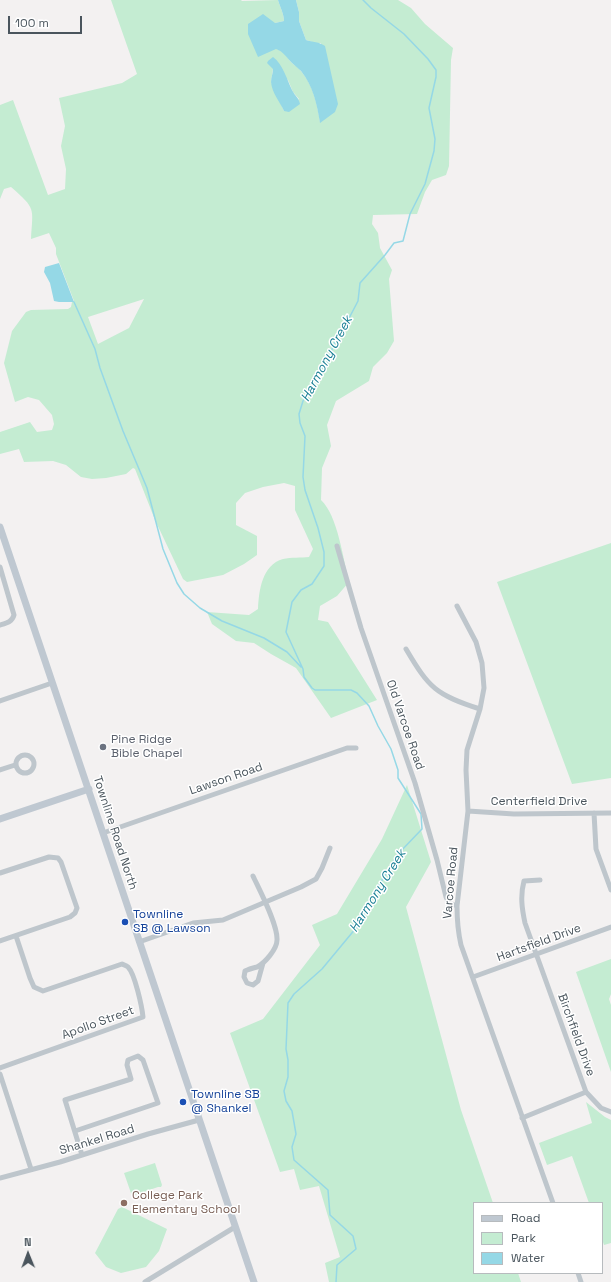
<!DOCTYPE html>
<style>
body{margin:0}
#map{position:relative;width:611px;height:1282px;overflow:hidden;background:#f3f1f1;font-family:"Space Grotesk",sans-serif}
canvas{display:block}
.legend{position:absolute;left:473px;top:1202px;width:130px;height:72px;box-sizing:border-box;background:#fff;border:1px solid #b7bbbe;margin:0;padding:5px 7px;list-style:none;font-size:12px;color:#4a555d}
.legend li{display:flex;align-items:center;gap:8px;height:20px}
.legend b{width:20px;border:1px solid #b7bbbe}
.north{position:absolute;left:8px;top:1234px;width:40px;height:40px;-webkit-text-stroke:3px #fff;paint-order:stroke;rotate:359deg;font-size:11px;font-weight:700;line-height:16px;text-align:center;color:#4a555d}
.north::after{content:'';display:block;margin:auto;width:14px;height:18px;background:#4a555d;clip-path:polygon(50% 0,100% 100%,50% 72%,0 100%)}
.scale{position:absolute;left:8px;top:16px;width:74px;height:18px;box-sizing:border-box;border:2px solid #4a555d;border-top:0;padding-left:5px;font-size:12px;line-height:14px;white-space:nowrap;color:#4a555d;-webkit-text-stroke:3px #fff;paint-order:stroke}
</style>
<div id="map">
<canvas width="611" height="1282"></canvas>
<ul class="legend">
<li><b style="height:5px;background:#bfc8d1"></b>Road</li>
<li><b style="height:11px;background:#c4ecd2"></b>Park</li>
<li><b style="height:11px;background:#95d8e6"></b>Water</li>
</ul>
<div class="north">N</div>
<div class="scale">100 m</div>
</div>
<script>
const g = document.querySelector('canvas').getContext('2d');
g.lineJoin = 'round';
function paint(path, color) {
  g.fillStyle = color;
  g.fill(path, 'evenodd');
}
function stroke(path, color, width, dash) {
  g.strokeStyle = color;
  g.lineWidth = width;
  g.lineCap = dash ? 'butt' : 'round';
  g.setLineDash(dash || []);
  g.stroke(path);
}
function drawText(font, color, halo, rows, align = 'center') {
  g.font = font + ' "Space Grotesk",sans-serif';
  g.lineWidth = 3;
  g.setLineDash([]);
  g.textBaseline = 'middle';
  g.strokeStyle = halo;
  g.fillStyle = color;
  for (const [text, x, y, turn = 0] of rows) {
    g.save();
    g.translate(x, y);
    g.rotate((+turn || 0) * Math.PI / 180);
    g.textAlign = isNaN(turn) ? turn : align;
    if (halo) g.strokeText(text, 0, 0);
    g.fillText(text, 0, 0);
    g.restore();
  }
}
const green = new Path2D(`
 M111,0h130l1,1 36,-1c2,7 6,14 6,21l-9,2 2,26c9,3 9,8 15,14 3,3 6,4 8,7 13,14 17,34 20,52l1,-79h-6l-9,-3 -7,-19v-9l-3,-12h102l13,8 14,16 28,24 -2,12 -2,106 -3,9 -14,5 -7,12 -8,22 -44,1 -1,9 6,9 2,15 12,22 -3,9 5,62 -7,12 -14,14 -4,14 -33,20 -9,24 4,21 -9,22 -1,32c17,16 22,59 28,82l-12,14 -17,10 -2,14 10,2 49,78 -46,18 -35,-50 -25,-14 -17,-11 -18,-2 -24,-17 -5,-12 42,3 9,-6c1,-19 4,-44 25,-50 8,-2 18,-1 26,-2l4,-8 -18,-39v-24l-11,-3 -21,4 -18,6 -9,10v22l21,11v19l-13,9 -21,11 -36,7 -4,-3 -28,-59 -20,-51 -2,-1 -7,6 -20,4 -14,1 -11,-2 -15,-12 -13,-4 -29,1 -5,-13 -19,5v-22l30,-10 7,10 15,-2 2,-6 -2,-9 -13,-15 -11,-3 -13,5 -11,-39 8,-32 14,-19 5,-2 37,-1 3,-2 1,-5 2,-1 -18,-47v-6l-7,-15 -18,6c2,-32 5,-30 -20,-52l-7,2 -4,10v-94l13,-5 35,95 17,-6 1,-20 -5,-23 4,-20 -6,-28 63,-15 15,-9zM273,69l15,11 5,12 6,7 -15,12 -13,-29zM144,299l-15,29 -31,16 -10,-27z
 M611,543v235l-39,6 -75,-202z
 M407,785l24,77 -25,45 55,203 32,93h-19v70h44l3,9h-192l-4,-19 15,-6 -21,-71 -19,4 -6,-21 -14,3 -50,-139 33,-14 57,-74 -8,-20 25,-11 45,-75z
 M611,959v35l-2,5 2,6v67l-35,-100z
 M586,1102l19,15 6,3v123l-7,2 -2,-6v-36h-13l-17,-47 -25,9 -8,-22 53,-20z
 M155,1163l7,22 -1,2h-3l-26,9 -8,-23z
 M122,1207l45,22 -8,22 -13,16 -25,6 -15,-6 -11,-14 23,-44z`);
const water = new Path2D(`
 M278,0h18l3,12v9l7,19c6,2 14,2 19,6l13,58 -3,8 -15,11c-3,-19 -7,-37 -19,-52 -3,-3 -6,-5 -9,-8 -6,-6 -8,-11 -16,-14l-18,8 -10,-23v-10l15,-10 12,9 9,-2c0,-7 -4,-14 -6,-21z
 M273,57c10,7 14,23 19,33 3,6 7,8 8,14l-11,8 -5,-1c-4,-9 -12,-18 -13,-29 0,-4 2,-9 2,-13l-6,-6 1,-2z
 M59,263l15,39h-15l-5,-1 -4,-18 -6,-11 1,-5z`);
const stream = new Path2D(`
 M74,302l21,47 5,19 23,63 24,57 16,61 14,34 7,11 16,14 22,13 42,17 23,14 14,15
 M336,1282l1,-17 19,-16 -3,-13 -23,-21 -2,-25 -34,-30 -2,-13 4,-13 -4,-23 -6,-10 -2,-10 4,-14v-17l-2,-11 2,-46 6,-9 28,-25 39,-47 10,-24 27,-44 24,-25 -1,-15 -23,-36v-8l-7,-21 -13,-23 -9,-20 -12,-13 -6,-3h-36l-3,-2 -8,-11 -1,-8 -17,-37 6,-30 9,-12 11,-6 12,-18v-14l-6,-24 -13,-38 -2,-13 2,-41 -5,-13 -1,-9 4,-13 19,-33 5,-5 11,-30 8,-9 12,-23 2,-18 25,-28 9,-12 9,-2 7,-27 15,-30 9,-33 1,-12 -6,-31 7,-31v-7l-8,-11 -24,-25 -33,-26 -8,-8`);
const street = new Path2D(`
 M337,546l24,82 54,155 22,77 9,37 3,6 8,3
 M0,567l14,48c-2,7 -7,8 -14,10
 M457,606l19,36 6,21 2,25 -4,21 -13,41 -1,20 2,41 -11,95c0,14 1,26 4,39l92,258
 M406,649c23,39 30,46 74,60
 M0,701l52,-18
 M16 764a9 9 0 1 1 18 0a9 9 0 1 1-18 0Z
 M0,770l15,-5
 M468,811l46,3 97,-1
 M594,813l2,36 15,41
 M103,833l244,-85h9
 M0,873l49,-16 9,1 3,4 16,46 -2,5 -5,4 -70,24
 M253,876c7,15 25,49 24,64 0,9 -12,23 -20,27 -4,1 -8,2 -12,4l-1,6 3,6 6,2 5,-4 5,-18
 M540,880l-16,1c-4,15 -2,28 1,42l61,169 15,16 10,4
 M139,942l54,-19 30,-3 78,-33 15,-8 6,-11 8,-20
 M473,977l138,-50
 M0,1068l143,-51c-1,-10 -8,-43 -15,-50 -2,-2 -4,-2 -6,-3l-79,27 -9,-4 -4,-9 -14,-42
 M0,1074l31,95
 M522,1118l64,-26
 M75,1131l83,-28 -15,-43 -5,-4 -10,4 -1,5 4,14 -66,21 17,55
 M0,1178l60,-16 88,-28 51,-14
 M578,1273l3,9
 M145,1282l90,-55`);
const secondary = new Path2D(`
 M0,527l254,755
 M0,819l89,-30`);
const markers = [
 [103,747,4,"#6b7280"],
 [125,922,4,"#1a4fb4"],
 [183,1102,4,"#1a4fb4"],
 [124,1203,4,"#8d6e63"]
];
const streetNames = [
 ["Old Varcoe Road",405,725,71],
 ["Lawson Road",226,779,-19],
 ["Centerfield Drive",539,802],
 ["Townline Road North",115,833,72],
 ["Varcoe Road",451,883,-85],
 ["Hartsfield Drive",539,943,-20],
 ["Apollo Street",98,1023,-20],
 ["Birchfield Drive",576,1035,70],
 ["Shankel Road",97,1140,-17]
];
const worshipNames = [
 ["Pine Ridge",111,740],
 ["Bible Chapel",111,754]
];
const transitNames = [
 ["Townline",133,915],
 ["SB @ Lawson",133,929],
 ["Townline SB",191,1095],
 ["@ Shankel",191,1109]
];
const educationNames = [
 ["College Park",132,1196],
 ["Elementary School",132,1210]
];
const waterNames = [
 ["Harmony Creek",327,359,-62],
 ["Harmony Creek",378,891,-58]
];
paint(green, '#c4ecd2');
paint(water, '#95d8e6');
stroke(stream, '#95d8e6', 1.5);
stroke(street, '#bec6cc', 5);
stroke(secondary, '#bfc8d1', 7);
for (const [x, y, r, color] of markers) {
  const dot = new Path2D();
  dot.arc(x, y, r, 0, 2 * Math.PI);
  g.fillStyle = color;
  g.fill(dot);
  stroke(dot, '#fff', 1.5);
}
drawText('12px', '#4a555d', '#fff', streetNames);
drawText('12px', '#5b616d', '#fff', worshipNames, 'left');
drawText('12px', '#164399', '#fff', transitNames, 'left');
drawText('12px', '#785e54', '#fff', educationNames, 'left');
drawText('italic 13px', '#177f94', '#fff', waterNames);
</script>
